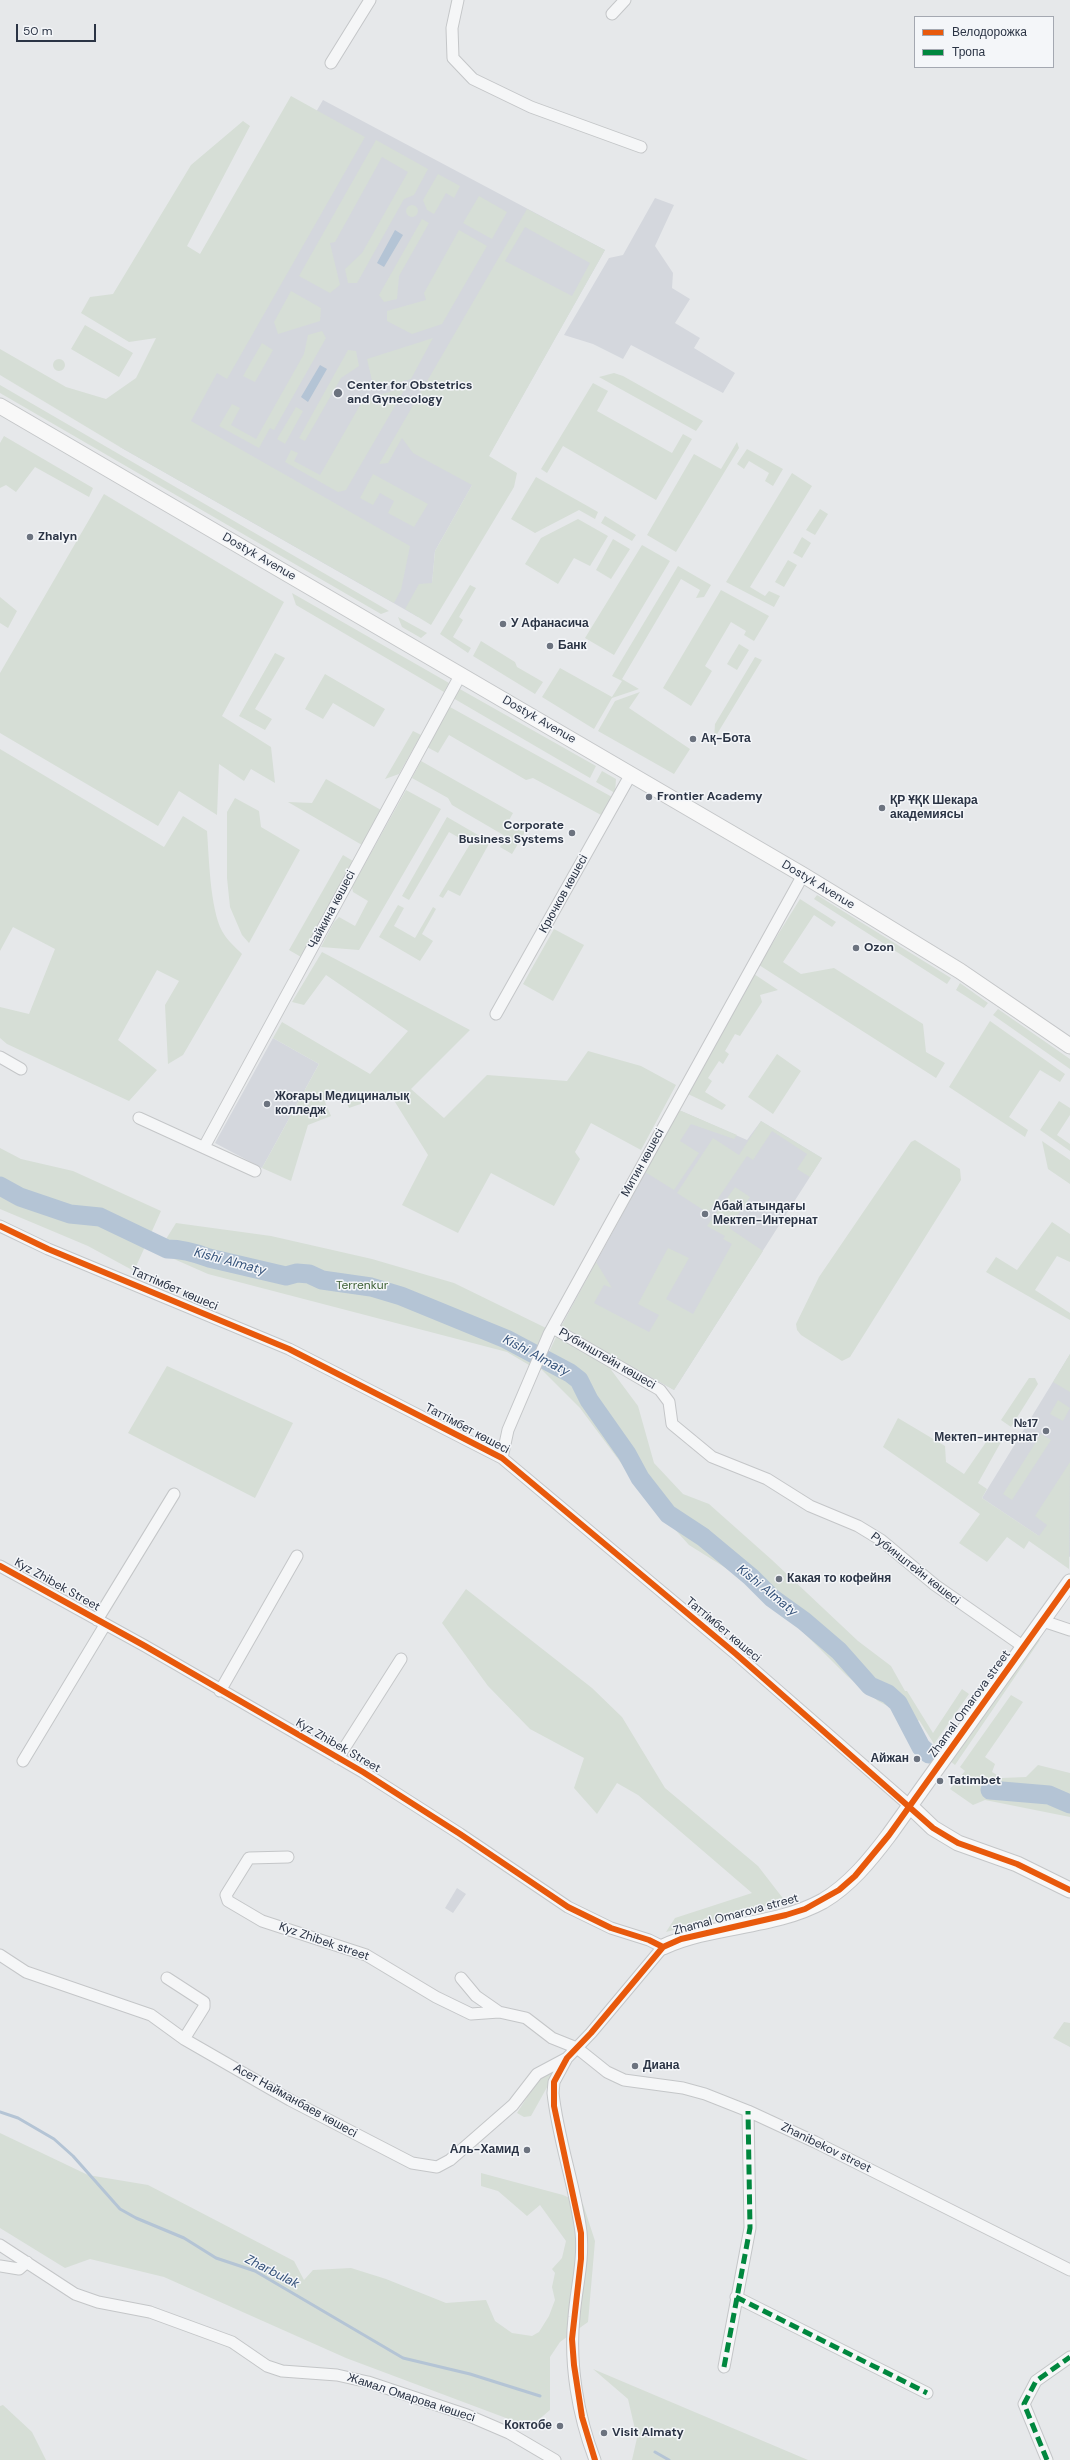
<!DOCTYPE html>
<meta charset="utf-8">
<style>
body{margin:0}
#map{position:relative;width:1070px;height:2460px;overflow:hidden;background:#e6e8ea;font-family:"DM Sans",sans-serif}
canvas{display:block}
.legend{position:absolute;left:914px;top:16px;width:140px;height:52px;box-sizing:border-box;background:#f4f6f9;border:1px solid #a4a8b1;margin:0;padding:5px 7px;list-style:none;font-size:12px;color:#2b3445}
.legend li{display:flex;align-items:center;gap:8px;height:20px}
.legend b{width:20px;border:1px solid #a4a8b1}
.scale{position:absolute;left:16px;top:24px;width:80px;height:18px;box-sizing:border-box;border:2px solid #2b3445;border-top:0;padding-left:5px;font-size:12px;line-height:14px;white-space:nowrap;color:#2b3445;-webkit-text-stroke:3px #f4f6f9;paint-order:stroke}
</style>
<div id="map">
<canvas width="1070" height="2460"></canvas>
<ul class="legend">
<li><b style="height:5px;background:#e8590c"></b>Велодорожка</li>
<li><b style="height:5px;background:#00873e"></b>Тропа</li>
</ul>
<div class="scale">50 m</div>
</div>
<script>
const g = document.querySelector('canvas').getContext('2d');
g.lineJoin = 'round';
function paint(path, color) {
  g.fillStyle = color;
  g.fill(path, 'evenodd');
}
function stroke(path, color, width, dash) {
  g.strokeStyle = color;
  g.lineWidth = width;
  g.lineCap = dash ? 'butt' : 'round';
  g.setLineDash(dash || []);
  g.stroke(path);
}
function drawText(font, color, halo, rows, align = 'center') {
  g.font = font + ' "DM Sans",sans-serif';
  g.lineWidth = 3;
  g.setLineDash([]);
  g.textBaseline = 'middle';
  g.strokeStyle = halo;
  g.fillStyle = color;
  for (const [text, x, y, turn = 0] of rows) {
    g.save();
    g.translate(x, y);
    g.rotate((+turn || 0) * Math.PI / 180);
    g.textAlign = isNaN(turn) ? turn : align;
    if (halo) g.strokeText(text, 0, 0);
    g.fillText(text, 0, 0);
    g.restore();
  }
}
const built = new Path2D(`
 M323,100l282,150 -170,301 -4,44 -13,22 -298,-170z
 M655,198l19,7 -19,41 18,27 -1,15 18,11 -15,24 25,15 -6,10 41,25 -12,20 -92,-48 -8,14 -30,-15 -29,-9 45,-77 14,-3z
 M273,1038l46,26 -57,104 -47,-25z
 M679,1110l68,30 14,-19 61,37 -148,232 -113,-63z
 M1070,1354v203l-88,-59z
 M457,1888l9,6 -13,19 -8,-5z`);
const green = new Path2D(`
 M291,96l74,41 -138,242 -10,-6 -26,48 219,125 -9,44 -7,13 -274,-156 -120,-72v-26l66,38 40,12 30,-21 20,-40 -27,4 -48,-29 9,-16 23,-3 78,-129 52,-44 7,5 -63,120 13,8z
 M376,140l52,29 -14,26 -10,4 -47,84h-9l-3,-14 17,-16 46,-81 -26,-15 -47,85 -5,1 10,42 -10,8 -31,-17z
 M438,174l22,12 -6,12 -8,-5 -12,21 -7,-4 -4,-10z
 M479,196l28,16 -15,27 -29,-16z
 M406 211a6 6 0 1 1 12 0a6 6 0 1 1-12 0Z
 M527,209l78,41 -116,206 28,17 -3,14 -83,138 -26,-16 14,-25 13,-1 3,-32 37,-66 -59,-32 -11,-15 -14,25 -9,1zM525,227l65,36 -18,33 -67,-35z
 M422,219l7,4 -30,53 -2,23 -13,3 -5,-7z
 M459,230l28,16 -45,78 -30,10 -25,-13v-10l39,-11 -2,-7z
 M291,291l30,17 -1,13 -42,13 -4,-12z
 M85,325l48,28 -14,24 -48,-28z
 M322,331l4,7 -52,92 -4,-2 -11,20 -40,-22 13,-22 8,4 -9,17 25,14 48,-85 4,-19z
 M433,338l-22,41 -37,10 -7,-30z
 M262,343l11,7 -18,32 -12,-6z
 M348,350l8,1 3,15 -18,12 -36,63 -6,-3z
 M53 365a6 6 0 1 1 12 0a6 6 0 1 1-12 0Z
 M614,373l9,3 80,45 -7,10 -97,-54z
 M593,383l15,8 -11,20 75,42 11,-19 9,5 -36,61 -93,-54 -16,27 -6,-4z
 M0,385l389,226 -8,3 -381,-221z
 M406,387l-60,103 -8,2 -53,-30 6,-12 7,3 -4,8 26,14 43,-75z
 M296,407l7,4 -18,33 -8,-5z
 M4,436l89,52 -4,9 -54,-30 -19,25 -10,-7 -6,3v-45z
 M737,442l2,6 -63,104 -29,-17 47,-81 27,15z
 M747,449l36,20 -10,17 -8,-5 4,-8 -20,-12 -5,8 -7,-5z
 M792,473l20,13 -62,101 15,9 4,-5 11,5 -6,11 -48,-25z
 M373,474l55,30 -14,23 -26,-14 6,-12 -14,-8 -7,12 -13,-7z
 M536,477l62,35 -3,7 -16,-9 -44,23 -24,-14z
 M104,494l180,108 -62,114 49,31 4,36 -24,-14 -7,12 -25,-17 -2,51 -38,-24 -21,35 -158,-93v-60z
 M820,509l8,5 -13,21 -9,-5z
 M605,516l31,19 -4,6 -31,-18z
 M578,519l30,17 -18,30 -16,-8 -16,26 -33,-20 16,-26z
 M802,537l9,6 -9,15 -9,-5z
 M613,539l17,10 -19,30 -15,-9z
 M642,545l28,16 -56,94 -29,-17z
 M788,560l9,5 -13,22 -9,-5z
 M678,566l33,19 -7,12 -8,1 4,-8 -19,-11 -59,100 17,10 -27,9 -18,31 -52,-32 18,-29 52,29 10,-16 -10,-5z
 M470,585l6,3 -17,29 4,3 -10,17 18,11 -3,5 -28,-19z
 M721,590l48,26 -15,25 -10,-6 2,-4 -15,-9 -26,44 7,5 -21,35 -28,-18z
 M292,593l157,90 -5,9 -148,-87z
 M0,597l17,14 -9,17 -8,-5z
 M398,617l29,16 -6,5 -19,-11z
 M481,641l34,21 2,5 26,15 -8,12 -62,-38z
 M739,644l10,6 -12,20 -10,-6z
 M275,653l10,5 -30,51 17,10 -7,11 -26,-14z
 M755,657l7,3 -48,79 1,-15z
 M325,674l60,35 -11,18 -41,-24 -10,16 -18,-10z
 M458,688l138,78 -6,12 -137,-80z
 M640,692l-11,16 61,41 -16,25 -76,-43 17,-30z
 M450,707l162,90 -11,18 -68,-37 -7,2 -77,-45 -11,18 -11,-6z
 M413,731l8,4 -22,39 -14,5z
 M0,749l164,98 19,-31 24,15c2,26 3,77 15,100 5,9 13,16 20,23l-59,101 -15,9 -3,-59 14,-24 -22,-11 -39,70 39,30 -28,31 -122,-57 -7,-6v-31l29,7 26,-65 -42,-22 -13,24z
 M421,761l92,52 -5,9 17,10 -13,22 -12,-7 5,-11 -53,-31 -4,-7 -36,-20z
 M602,771l14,8 -1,14 -19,-11z
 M326,779l55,31 -19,35 -74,-43 24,1z
 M406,790l35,19 -82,141 -38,-3 13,-25 5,-5 16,9 13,-25 -15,-9 -1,-5z
 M235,798l24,13 2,16 39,23 -51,93 -7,-8 -12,-28 -3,-29v-66z
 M447,817l43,25 -30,54 -12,-6 -5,8 -4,-2 31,-52 -21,-12 -40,68 -7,-4z
 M343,855l10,6 -52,96 -12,-7z
 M817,895l134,83 -4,6 -133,-85z
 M800,899l36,23 -4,5 -18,-12 -31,47 18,12 33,-6 89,56 3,28 19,11 -9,15 -177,-113z
 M398,905l6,3 -10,18 21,12 18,-31 3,2 -14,25 11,7 -13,20 -41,-24z
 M554,929l30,16 -31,56 -30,-17z
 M322,952l148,78 -59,59 33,29 43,-43 80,6 21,-30 53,15 35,19 -35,65 -50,-27 -16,29 5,7 -26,47 -63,-33 -33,60 -56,-28 26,-50 -38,-61 -41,14 -6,-14 -18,8 6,14 -23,9 -17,56 -29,-13 57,-104 -46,-26 9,-16 88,52 38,-43 -82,-56 -22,30 -12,-3z
 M754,974l24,16 -18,5 2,7 -22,34 -5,-2 -10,17 4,3 -6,10 -4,-3 -11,17 4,3 -7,11 21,13 -4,5 -34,-16z
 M960,983l28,20 -4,5 -28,-18z
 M998,1009l72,50v10l-77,-54z
 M990,1021l75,53 -5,8 -20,-12 -31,47 19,13 -3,7 -76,-50z
 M777,1054l24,17 -28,43 -25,-17z
 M1059,1101l11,7v7l-13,20 13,9v7l-30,-21z
 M679,1110l58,25 -3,4 -43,-15 -11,17 19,12 -25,37 -29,-18z
 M761,1121l61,37 -12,19 -13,-8 10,-15 -35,-23 -19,29 -6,-4 -39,57 -31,-20 36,-55 26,17z
 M915,1140l45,29 1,11 -111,177 -8,4 -41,-26 -4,-5 -1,-6 23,-47 92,-135z
 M1042,1141l28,19v24l-22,-15z
 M0,1148l21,11 52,12 88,40 -27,60 -46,-25 -88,-37z
 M735,1187l15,10 -21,31 34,23 -89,139 -113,-63 35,-65 16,26 -8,-3 -10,18 55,29 10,-17 -21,-11 30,-56 21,10 -23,41 27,15 39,-70 -9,-5 2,-3 -18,-10z
 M1052,1222l18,12v28l-13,-6 -22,34 35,23v7l-84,-48 10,-15 21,13z
 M176,1223l95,13 101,23 82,24 92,45 -17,37 -22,-13 -299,-78 -50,-22z
 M557,1335l52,32 29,39 16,57 29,31 26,10 63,56 86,81 33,25 14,25h2l26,42 29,-44 7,5 -35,50 -15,-24 -12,13 -12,-23 -17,-9 -31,-25 -45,-45 -65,-56 -48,-30 -39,-43 -70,-94 -39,-39z
 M1070,1354v38l-17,-10z
 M167,1366l126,57 -38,75 -127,-65z
 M1029,1378h6l3,6 -27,43 -10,-7z
 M1058,1400l12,8 -7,13 -13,-7z
 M898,1418l47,28 1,16 18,12 27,-39 10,7 -23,41 9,6 -5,9 57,38 8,-11 -12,-9 35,-54 -1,107 -40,-28 -5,8 -17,-12 -20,25 -28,-19 21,-29 -97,-67z
 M1041,1434l10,6 -39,60 -9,-6z
 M466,1589l126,99 30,29 43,71 93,78 27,35 -119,31 9,-14 77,-25 -114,-98 -21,-12 -20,31 -23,-26 10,-30 -54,-29 -42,-43 -46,-63z
 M1037,1636l3,4 -85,125 -5,-4z
 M1011,1695l12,7 -38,55 10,7 -3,8 10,6 24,-1 12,-12 32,8v44l-85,-17 -12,5 -23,-16 15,-18 -5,-4z
 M1064,2022l6,1v24l-17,-9z
 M560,2064l-29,52 -7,1 -7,-4 19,-30z
 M0,2133l88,42 60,10 146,76 10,19 9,-10 38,-2 35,11 60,24 40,-3 9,21 17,12 20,3 7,-4 10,-16 6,-16 -3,-13 3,-14 -3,-4 10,-11 4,-17 -26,-36 -13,11 -29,-25 -17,-5v-13l82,22 20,9 12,37 -7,81 -28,20 -10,15v53l-20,17 -184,-69 -182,-81 -74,-18 -25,9 -65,-40z
 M593,2369l215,91h-176l5,-22 -9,-39z
 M3,2405l29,27 14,28h-46v-54z`);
const water = new Path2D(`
 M395,230l8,5 -19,32 -7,-4z
 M320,365l7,4 -19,33 -7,-5z`);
const stream = new Path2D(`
 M0,2112l18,6 36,21 19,17 47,53 16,9 48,20 32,20 39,13 148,87 67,16 70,22
 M655,2452l14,8`);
const river = new Path2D(`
 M0,1186l20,11 50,17 30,3 67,32c15,0 29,4 42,9l77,18 11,-3 12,1 13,6 49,7 30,9 105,43 64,34 9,7 10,20 38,54 13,24 28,36 35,23 48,40 21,21 32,23 35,30 31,35 18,8 10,9 23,44 8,7
 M990,1790l59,5 21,9`);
const street = new Path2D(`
 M458,0l-6,28 1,30 20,21 58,28 110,40
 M612,14l13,-14
 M331,63l39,-63
 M496,1014l135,-240
 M0,1057l21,12
 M139,1118l116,53
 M204,1147l257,-473
 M0,1226l48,23 241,100 213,109 234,196 174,152
 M553,1328l107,62 9,12 3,22 40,33 55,22 43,27 48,20 23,14 54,45 89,62
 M502,1458l6,-28 41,-96 254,-459
 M0,1566l145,80 218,126 97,62 108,73 43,21 38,12 14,7 -72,86 -24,25 -13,24 -1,11c5,47 22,92 28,139 3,29 -5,57 -7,85 -5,47 4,99 21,143
 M97,1620l77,-126
 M1043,1621l27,9
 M220,1691l77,-135
 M338,1758l63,-99
 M23,1761l82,-136
 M288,1857l-39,1 -23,37 2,6 34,20 104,34 70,42 35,17 28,-2
 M0,1955l26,17 125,43 33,24 106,61 122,63 25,4 13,-7 63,-55 24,-31 30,-16
 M167,1978l37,24v5l-20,32
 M461,1978l15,18 23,16 27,6 26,20 25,10 30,24 17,8 59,8 22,6 43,17 67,31 255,128
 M0,2245l75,49 23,8 52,10 82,30 35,24 15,5 55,4 31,7 99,33 42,18 46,27
 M0,2266l19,3 8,-7
 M736,2297l191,96
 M724,2367l26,-139 -2,-117
 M1047,2460l-23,-56 12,-23 34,-24`);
const secondary = new Path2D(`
 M0,406l803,469 157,96 110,75
 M910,1806l23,22 25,15 59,21 53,26
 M663,1947c50,-23 111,-19 160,-46 27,-16 48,-42 66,-66l181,-253`);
const quiet = new Path2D(`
 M736,2297l191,96
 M724,2367l26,-139 -2,-117
 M1047,2460l-23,-56 12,-23 34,-24`);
const cycleway = new Path2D(`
 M0,1226l48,23 241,100 213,109 234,196 197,174 25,15 59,21 53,26
 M0,1566l145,80 218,126 97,62 108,73 43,21 38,12 14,7
 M595,2460l-13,-43 -8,-52 -2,-26 9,-80v-26l-27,-127v-24l13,-24 24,-25 72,-86 18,-8 105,-24 19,-6 34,-19 16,-14 34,-41 181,-253`);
const markers = [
 [338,393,5,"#6c737f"],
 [30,537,4,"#6c737f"],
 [503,624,4,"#6c737f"],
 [550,646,4,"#6c737f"],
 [693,739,4,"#6c737f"],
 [649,797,4,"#6c737f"],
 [882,808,4,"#6c737f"],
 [572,833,4,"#6c737f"],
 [856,948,4,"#6c737f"],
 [267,1104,4,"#6c737f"],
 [705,1214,4,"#6c737f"],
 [1046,1431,4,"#6c737f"],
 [779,1579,4,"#6c737f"],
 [917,1759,4,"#6c737f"],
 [940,1781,4,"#6c737f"],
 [635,2066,4,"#6c737f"],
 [527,2150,4,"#6c737f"],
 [560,2426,4,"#6c737f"],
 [604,2433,4,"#6c737f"]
];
const poiNames = [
 ["Center for Obstetrics",347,386],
 ["and Gynecology",347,400],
 ["Zhalyn",38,537],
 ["У Афанасича",511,624],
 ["Банк",558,646],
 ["Ақ-Бота",701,739],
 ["Frontier Academy",657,797],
 ["ҚР ҰҚК Шекара",890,801],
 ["академиясы",890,815],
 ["Corporate",564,826,"right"],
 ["Business Systems",564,840,"right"],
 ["Ozon",864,948],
 ["Жоғары Медициналық",275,1097],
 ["колледж",275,1111],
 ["Абай атындағы",713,1207],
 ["Мектеп-Интернат",713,1221],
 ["№17",1038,1424,"right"],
 ["Мектеп-интернат",1038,1438,"right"],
 ["Какая то кофейня",787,1579],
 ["Айжан",909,1759,"right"],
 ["Tatimbet",948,1781],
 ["Диана",643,2066],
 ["Аль-Хамид",519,2150,"right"],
 ["Коктобе",552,2426,"right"],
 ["Visit Almaty",612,2433]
];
const streetNames = [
 ["Dostyk Avenue",259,557,30],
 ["Dostyk Avenue",539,720,30],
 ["Dostyk Avenue",818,885,31],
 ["Крючков көшесі",564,894,-61],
 ["Чайкина көшесі",332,910,-62],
 ["Митин көшесі",643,1163,-61],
 ["Таттімбет көшесі",174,1289,23],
 ["Рубинштейн көшесі",607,1359,30],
 ["Таттімбет көшесі",467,1429,28],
 ["Рубинштейн көшесі",915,1569,38],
 ["Kyz Zhibek Street",57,1585,29],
 ["Таттімбет көшесі",723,1630,40],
 ["Zhamal Omarova street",970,1704,-54],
 ["Kyz Zhibek Street",338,1746,30],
 ["Zhamal Omarova street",736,1915,-15],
 ["Kyz Zhibek street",324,1942,19],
 ["Асет Найманбаев көшесі",295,2101,29],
 ["Zhanibekov street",826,2148,26],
 ["Жамал Омарова көшесі",411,2398,18]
];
const parkNames = [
 ["Terrenkur",362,1286]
];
const waterNames = [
 ["Kіshі Almaty",230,1262,15],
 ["Kіshі Almaty",536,1356,28],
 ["Kіshі Almaty",767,1591,39],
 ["Zharbulak",272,2272,27]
];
paint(built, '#d4d7dd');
paint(green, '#d6ded6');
paint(water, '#b4c4d5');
stroke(stream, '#b4c4d5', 3);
stroke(river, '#b4c4d5', 19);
stroke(street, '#c4c6c8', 13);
stroke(secondary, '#c4c6c8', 17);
stroke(street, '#f5f6f7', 11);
stroke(secondary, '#f8f8f8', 15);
stroke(quiet, '#00873e', 5, [10, 5]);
stroke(cycleway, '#e8590c', 6);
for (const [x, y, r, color] of markers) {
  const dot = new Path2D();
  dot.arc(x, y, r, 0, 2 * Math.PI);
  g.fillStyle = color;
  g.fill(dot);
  stroke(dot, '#f4f6f9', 1.5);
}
drawText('bold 12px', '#2b3445', '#f4f6f9', poiNames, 'left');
drawText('12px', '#2b3445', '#f4f6f9', streetNames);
drawText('12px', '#3f6138', '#f4f6f9', parkNames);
drawText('italic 13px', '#34527a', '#f4f6f9', waterNames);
</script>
